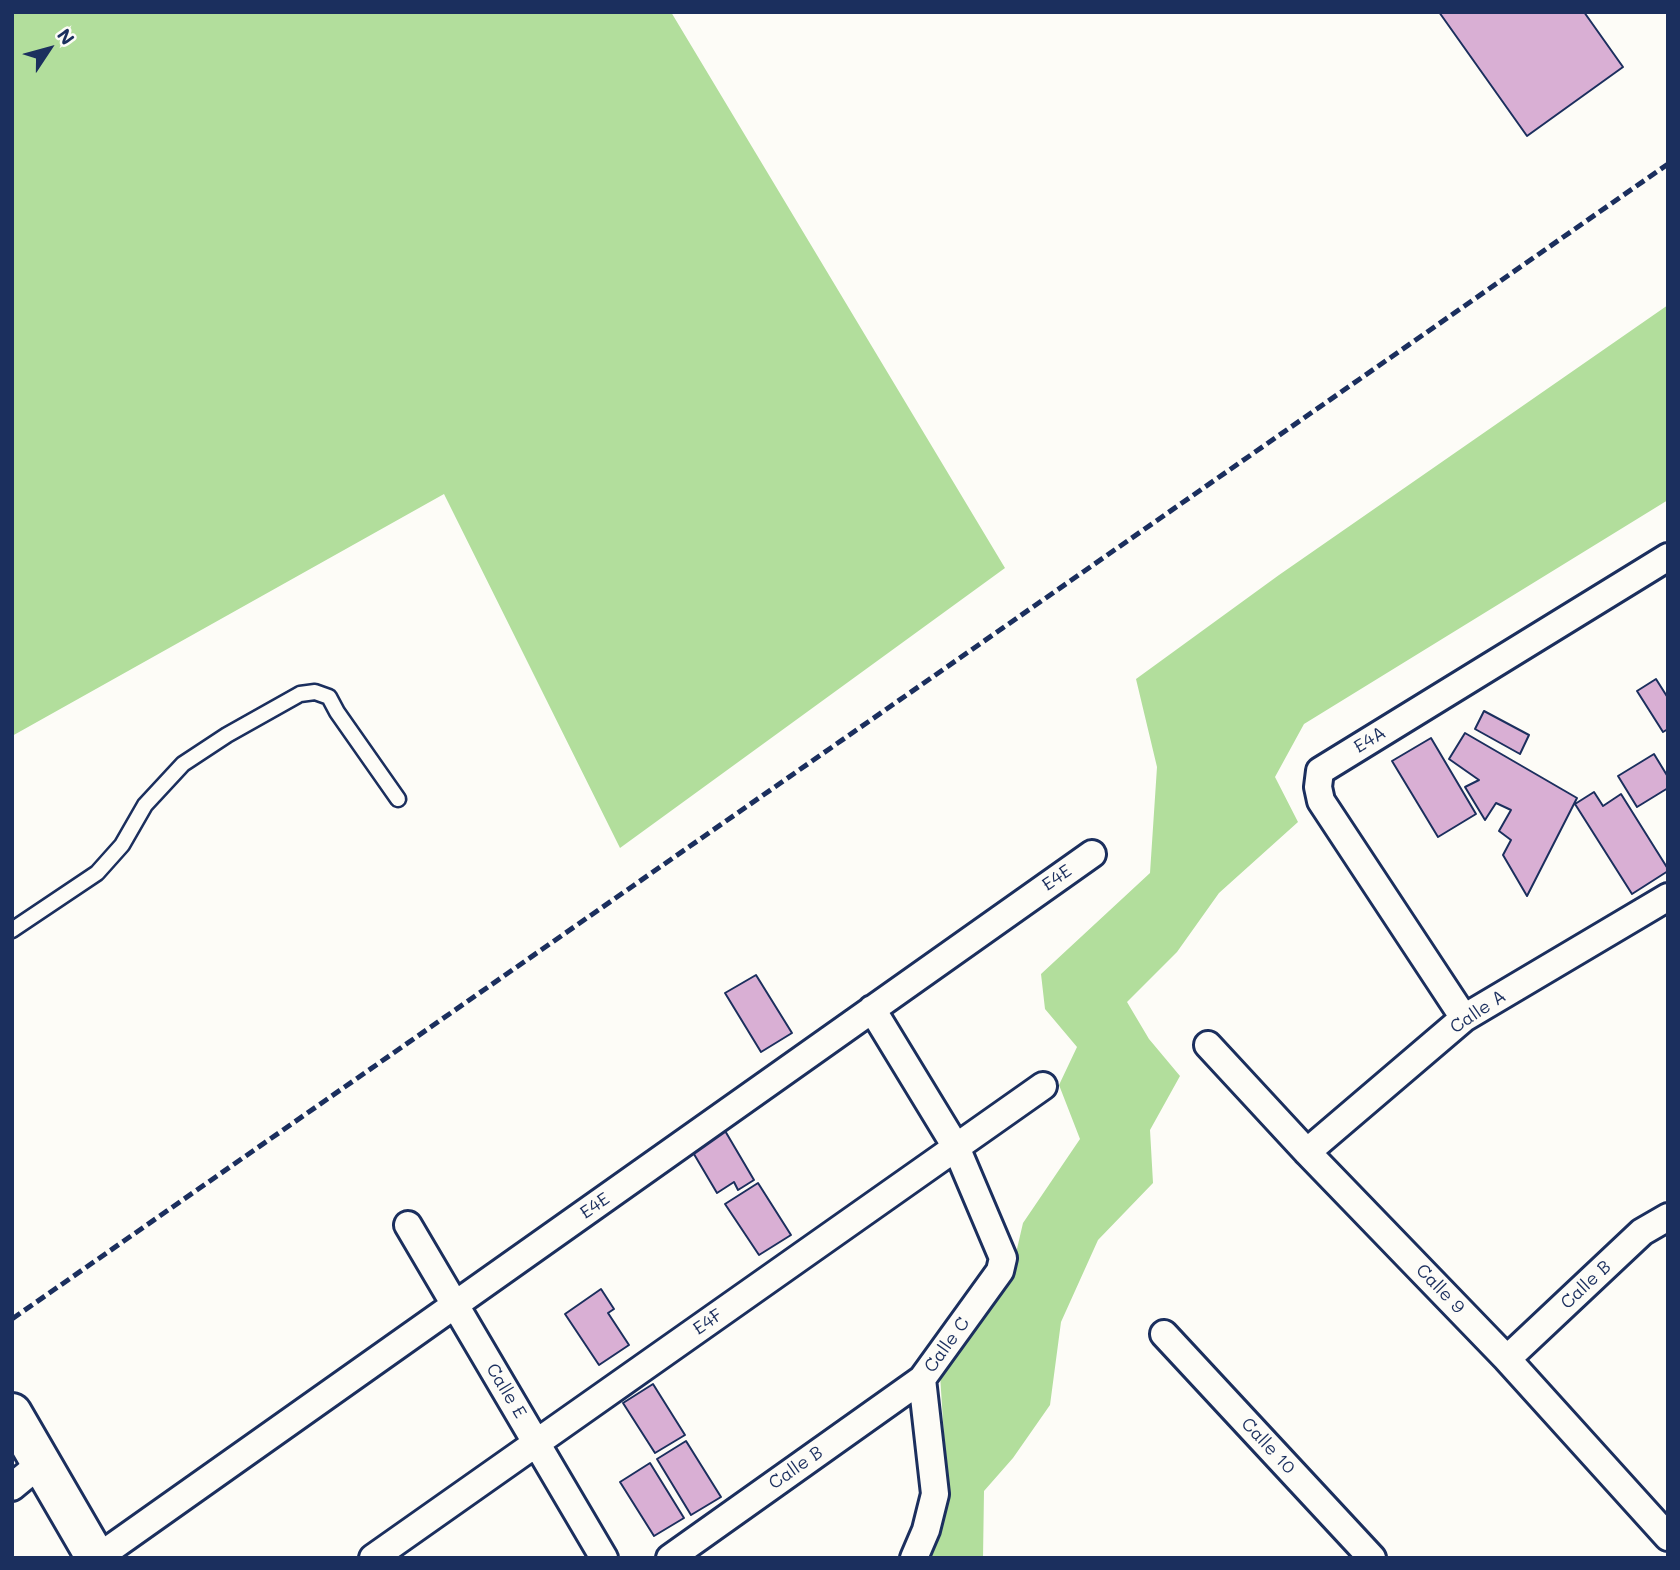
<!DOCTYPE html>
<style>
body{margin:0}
#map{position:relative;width:1680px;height:1570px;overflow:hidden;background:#fdfcf7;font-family:Mali,sans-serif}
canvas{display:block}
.frame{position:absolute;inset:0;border:14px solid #1b2f5e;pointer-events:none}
.north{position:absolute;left:14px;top:14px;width:70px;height:70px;-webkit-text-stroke:5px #fdfcf7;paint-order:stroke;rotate:54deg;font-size:19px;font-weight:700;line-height:28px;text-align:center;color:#1b2f5e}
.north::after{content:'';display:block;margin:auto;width:24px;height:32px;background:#1b2f5e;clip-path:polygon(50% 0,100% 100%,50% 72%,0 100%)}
</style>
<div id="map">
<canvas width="1680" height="1570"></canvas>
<div class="frame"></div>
<div class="north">N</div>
</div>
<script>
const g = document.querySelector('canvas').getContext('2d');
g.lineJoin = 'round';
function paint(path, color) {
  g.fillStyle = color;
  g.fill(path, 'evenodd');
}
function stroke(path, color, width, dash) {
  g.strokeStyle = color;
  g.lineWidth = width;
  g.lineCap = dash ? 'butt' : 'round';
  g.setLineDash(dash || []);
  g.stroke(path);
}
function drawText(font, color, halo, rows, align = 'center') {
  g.font = font + ' Mali,sans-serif';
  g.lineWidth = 6;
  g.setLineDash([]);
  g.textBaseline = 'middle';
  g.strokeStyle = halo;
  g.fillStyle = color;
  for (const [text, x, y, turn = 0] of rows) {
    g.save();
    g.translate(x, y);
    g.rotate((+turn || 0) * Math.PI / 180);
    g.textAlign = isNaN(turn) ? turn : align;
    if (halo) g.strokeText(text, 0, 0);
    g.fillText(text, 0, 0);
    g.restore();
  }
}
const green = new Path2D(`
 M12,12h659l334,556 -385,280 -176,-354 -432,242z
 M1668,305v195l-364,224 -29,53 23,45 -79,71 -42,59 -50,50 22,37 31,37 -30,54 3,53 -55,57 -37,82 -11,83 -37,53 -29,33 -1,67h-53l18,-61 -8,-122 70,-96 13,-56 57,-84 -21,-54 18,-38 -32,-38 -4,-35 109,-101 7,-106 -21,-88 143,-104z`);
const building = new Path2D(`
 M1439,12h145l39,55 -96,69z
 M1656,679l12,19v31l-5,3 -26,-41z
 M1484,711l45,24 -9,19 -45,-25z
 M1465,733l112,65 -50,98 -24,-41 8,-15 -12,-9 12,-21 -15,-7 -11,17 -20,-33 14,-7 -30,-21z
 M1431,738l45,76 -38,23 -46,-76z
 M1654,754l14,23v11l-31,19 -19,-31z
 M1594,792l9,14 18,-12 47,75v2l-36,23 -57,-90z
 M756,975l36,58 -31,19 -36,-59z
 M721,1124l33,56 -16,10 -4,-8 -17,11 -29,-49z
 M758,1183l33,52 -32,20 -34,-51z
 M601,1289l13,20 -6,4 21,32 -30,20 -34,-51z
 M653,1384l32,51 -30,18 -32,-50z
 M686,1441l35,56 -30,18 -34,-56z
 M650,1463l34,55 -30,18 -34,-54z`);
const lane = new Path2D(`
 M12,930l85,-57 25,-28 23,-40 38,-41 44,-29 73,-41 15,-2 14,5 8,15 61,87`);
const street = new Path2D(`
 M872,1009l84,138 47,111 -3,13 -78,108 13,115 -9,36 -12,28
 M1464,1018l-143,-217 -3,-14 2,-16 348,-214
 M1208,1045l99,107 200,207 161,178
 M1307,1152l157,-134 204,-121
 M408,1225l196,333
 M1164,1334l208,224
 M1507,1359l135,-127 26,-15
 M12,1487l29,-24
 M97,1558l995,-704
 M373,1558l670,-472
 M670,1558l252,-179`);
const secondary = new Path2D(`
 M12,1413l84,145`);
const rail = new Path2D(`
 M12,1319l1656,-1155`);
const streetNames = [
 ["E4A",1370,740,-32],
 ["E4E",1057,878,-35],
 ["Calle A",1478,1012,-34],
 ["E4E",595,1206,-35],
 ["Calle B",1586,1285,-43],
 ["Calle 9",1440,1289,46],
 ["E4F",708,1322,-35],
 ["Calle C",947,1345,-54],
 ["Calle E",506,1391,59],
 ["Calle 10",1268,1446,47],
 ["Calle B",796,1468,-35]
];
paint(green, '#b2de9c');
paint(building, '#d9afd4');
stroke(building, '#1b2f5e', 2);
stroke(lane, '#1b2f5e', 19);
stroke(street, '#1b2f5e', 32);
stroke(secondary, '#1b2f5e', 44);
stroke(lane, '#fdfcf7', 14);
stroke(street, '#fdfcf7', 26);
stroke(secondary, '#fdfcf7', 38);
stroke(rail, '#1b2f5e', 5, [10, 5]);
drawText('18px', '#1b2f5e', '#fdfcf7', streetNames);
</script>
